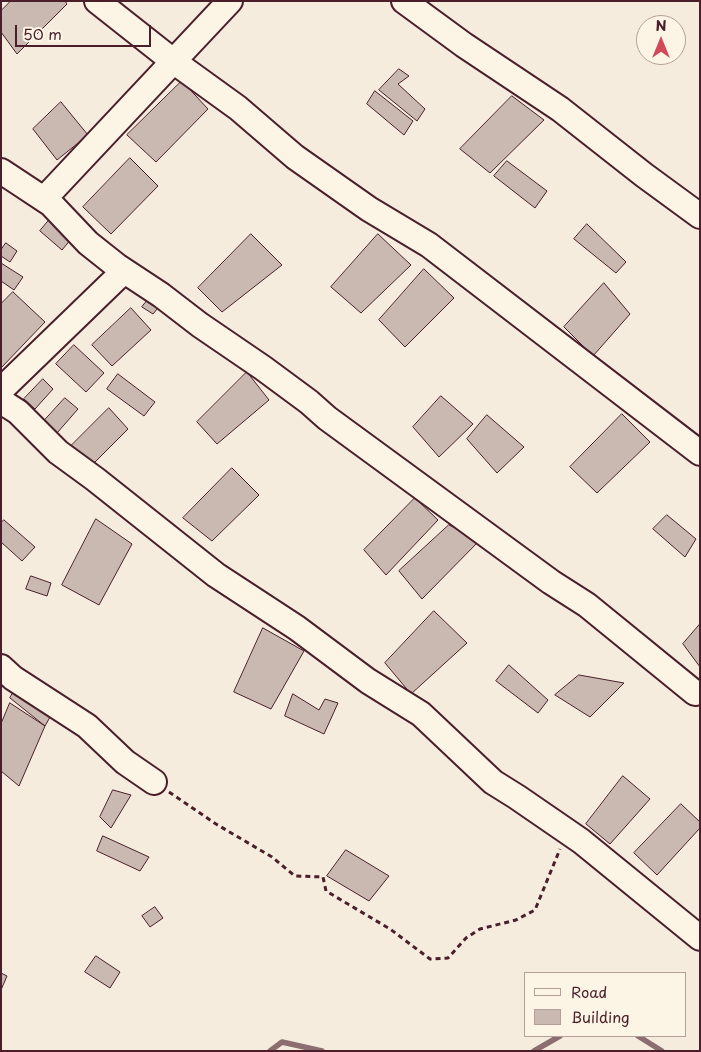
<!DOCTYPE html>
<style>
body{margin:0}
#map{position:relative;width:701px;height:1052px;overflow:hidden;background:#f5ecde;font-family:"Playpen Sans",sans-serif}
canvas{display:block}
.frame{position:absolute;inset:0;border:2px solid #4a1f2b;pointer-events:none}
.legend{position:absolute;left:524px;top:972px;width:162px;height:65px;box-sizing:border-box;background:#fcf5e5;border:1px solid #b59f9b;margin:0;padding:6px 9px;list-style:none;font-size:15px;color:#4a1f2b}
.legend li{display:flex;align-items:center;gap:10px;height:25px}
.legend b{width:25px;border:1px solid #b59f9b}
.north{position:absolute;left:636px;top:15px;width:50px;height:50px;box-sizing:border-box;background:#fcf5e5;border:1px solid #b59f9b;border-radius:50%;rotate:0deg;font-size:14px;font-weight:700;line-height:20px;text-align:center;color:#4a1f2b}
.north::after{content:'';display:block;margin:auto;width:18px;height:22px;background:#d1495b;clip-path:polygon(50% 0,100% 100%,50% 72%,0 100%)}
.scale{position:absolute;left:15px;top:25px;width:136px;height:22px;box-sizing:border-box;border:2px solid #4a1f2b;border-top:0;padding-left:6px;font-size:15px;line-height:18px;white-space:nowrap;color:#4a1f2b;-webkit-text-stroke:4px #fcf5e5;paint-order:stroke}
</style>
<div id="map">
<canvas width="701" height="1052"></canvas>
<div class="frame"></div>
<ul class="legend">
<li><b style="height:6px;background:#fcf5e5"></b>Road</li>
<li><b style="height:14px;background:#cab9b1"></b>Building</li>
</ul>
<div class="north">N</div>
<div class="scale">50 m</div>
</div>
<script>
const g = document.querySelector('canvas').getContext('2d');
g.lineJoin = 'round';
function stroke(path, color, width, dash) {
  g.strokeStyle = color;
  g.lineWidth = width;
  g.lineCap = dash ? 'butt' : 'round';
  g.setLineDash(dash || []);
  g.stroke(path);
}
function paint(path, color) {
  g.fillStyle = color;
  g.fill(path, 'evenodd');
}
const stream = new Path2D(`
 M638,1036l24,15
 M270,1051l12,-9 40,9
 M534,1051l26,-15`);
const building = new Path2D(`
 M11,1h54l2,3 -50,50 -16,-22v-21z
 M399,69l10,7 -11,8 27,25 -8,12 -38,-31z
 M182,81l26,28 -52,53 -29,-27z
 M375,91l38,30 -9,14 -37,-31z
 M512,96l32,24 -54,53 -30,-24z
 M61,102l27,33 -31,25 -24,-31z
 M130,158l28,28 -47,48 -28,-27z
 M507,161l40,30 -12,17 -41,-32z
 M50,219l22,19 -10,12 -22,-19z
 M587,224l39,38 -10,11 -42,-34z
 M251,234l31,31 -60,47 -24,-24z
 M378,234l33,31 -50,48 -30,-26z
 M6,243l11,8 -7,11 -9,-6v-6z
 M1,263l22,14 -9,13 -13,-9z
 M424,269l30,29 -49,49 -26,-27z
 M604,283l26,31 -37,42 -29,-29z
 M13,292l32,30 -44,46v-64z
 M151,296l11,7 -9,11 -11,-7z
 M131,308l20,22 -39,36 -20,-21z
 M74,345l30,28 -18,19 -30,-28z
 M247,372l22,28 -52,44 -20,-22z
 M118,374l37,28 -11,14 -37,-27z
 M43,379l10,10 -18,20 -11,-10z
 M441,396l32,28 -34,33 -26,-30z
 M65,398l13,11 -21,24 -13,-12z
 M109,408l19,21 -34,34 -26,-14z
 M622,414l28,28 -53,51 -27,-26z
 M487,415l37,32 -27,26 -30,-34z
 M232,468l27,27 -47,46 -29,-23z
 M415,498l23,22 -52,55 -22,-25z
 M667,515l29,24 -11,18 -32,-28z
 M96,519l36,25 -33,61 -37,-20z
 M4,520l31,27 -13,14 -21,-19v-19z
 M449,525l31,15 -58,59 -23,-28z
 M31,576l20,7 -4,13 -21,-7z
 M434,611l33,32 -56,51 -26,-31z
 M700,624v43l-17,-23z
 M263,628l41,23 -33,58 -37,-17z
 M509,665l39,35 -10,13 -42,-32z
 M579,675l45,8 -34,34 -35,-22z
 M16,688l38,22 -9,16 -35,-28z
 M293,694l26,16 6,-11 13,4 -14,31 -39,-18z
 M10,703l35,23 -26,60 -18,-15v-47z
 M623,776l27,23 -40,45 -24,-20z
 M113,790l18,5 -20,33 -11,-11z
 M681,804l19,18v6l-43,47 -23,-22z
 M103,836l46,21 -9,14 -43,-20z
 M346,850l43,26 -20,25 -42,-25z
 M155,907l8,11 -13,9 -8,-11z
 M96,956l24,16 -10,16 -25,-16z
 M1,973l6,3 -6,14z`);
const path = new Path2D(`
 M169,792l47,32 56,33 23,19 28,1 3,14 64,38 40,30 18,-1 18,-20 14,-9 36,-9 19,-10 25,-61`);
const minor = new Path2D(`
 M97,1l76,60 65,47 57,49 74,52 60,36 271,208
 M404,1l60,44 96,64 84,66 56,41
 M1,171l50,33 37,39 29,23 44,29 39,30 63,43 46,34 18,16 224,164 36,23 108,88
 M44,199l186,-198
 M1,390l123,-119
 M1,401l17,11 40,40 37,27 121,96 81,53 71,53 53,33 72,68 24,15 64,44 119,97
 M1,667l12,11 74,48 38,36 29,20`);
stroke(stream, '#8c6e70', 5.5);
paint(building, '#cab9b1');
stroke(building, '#4a1f2b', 1);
stroke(minor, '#4a1f2b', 28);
stroke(path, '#4a1f2b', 3, [5, 4]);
stroke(minor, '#fcf5e5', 24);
</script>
